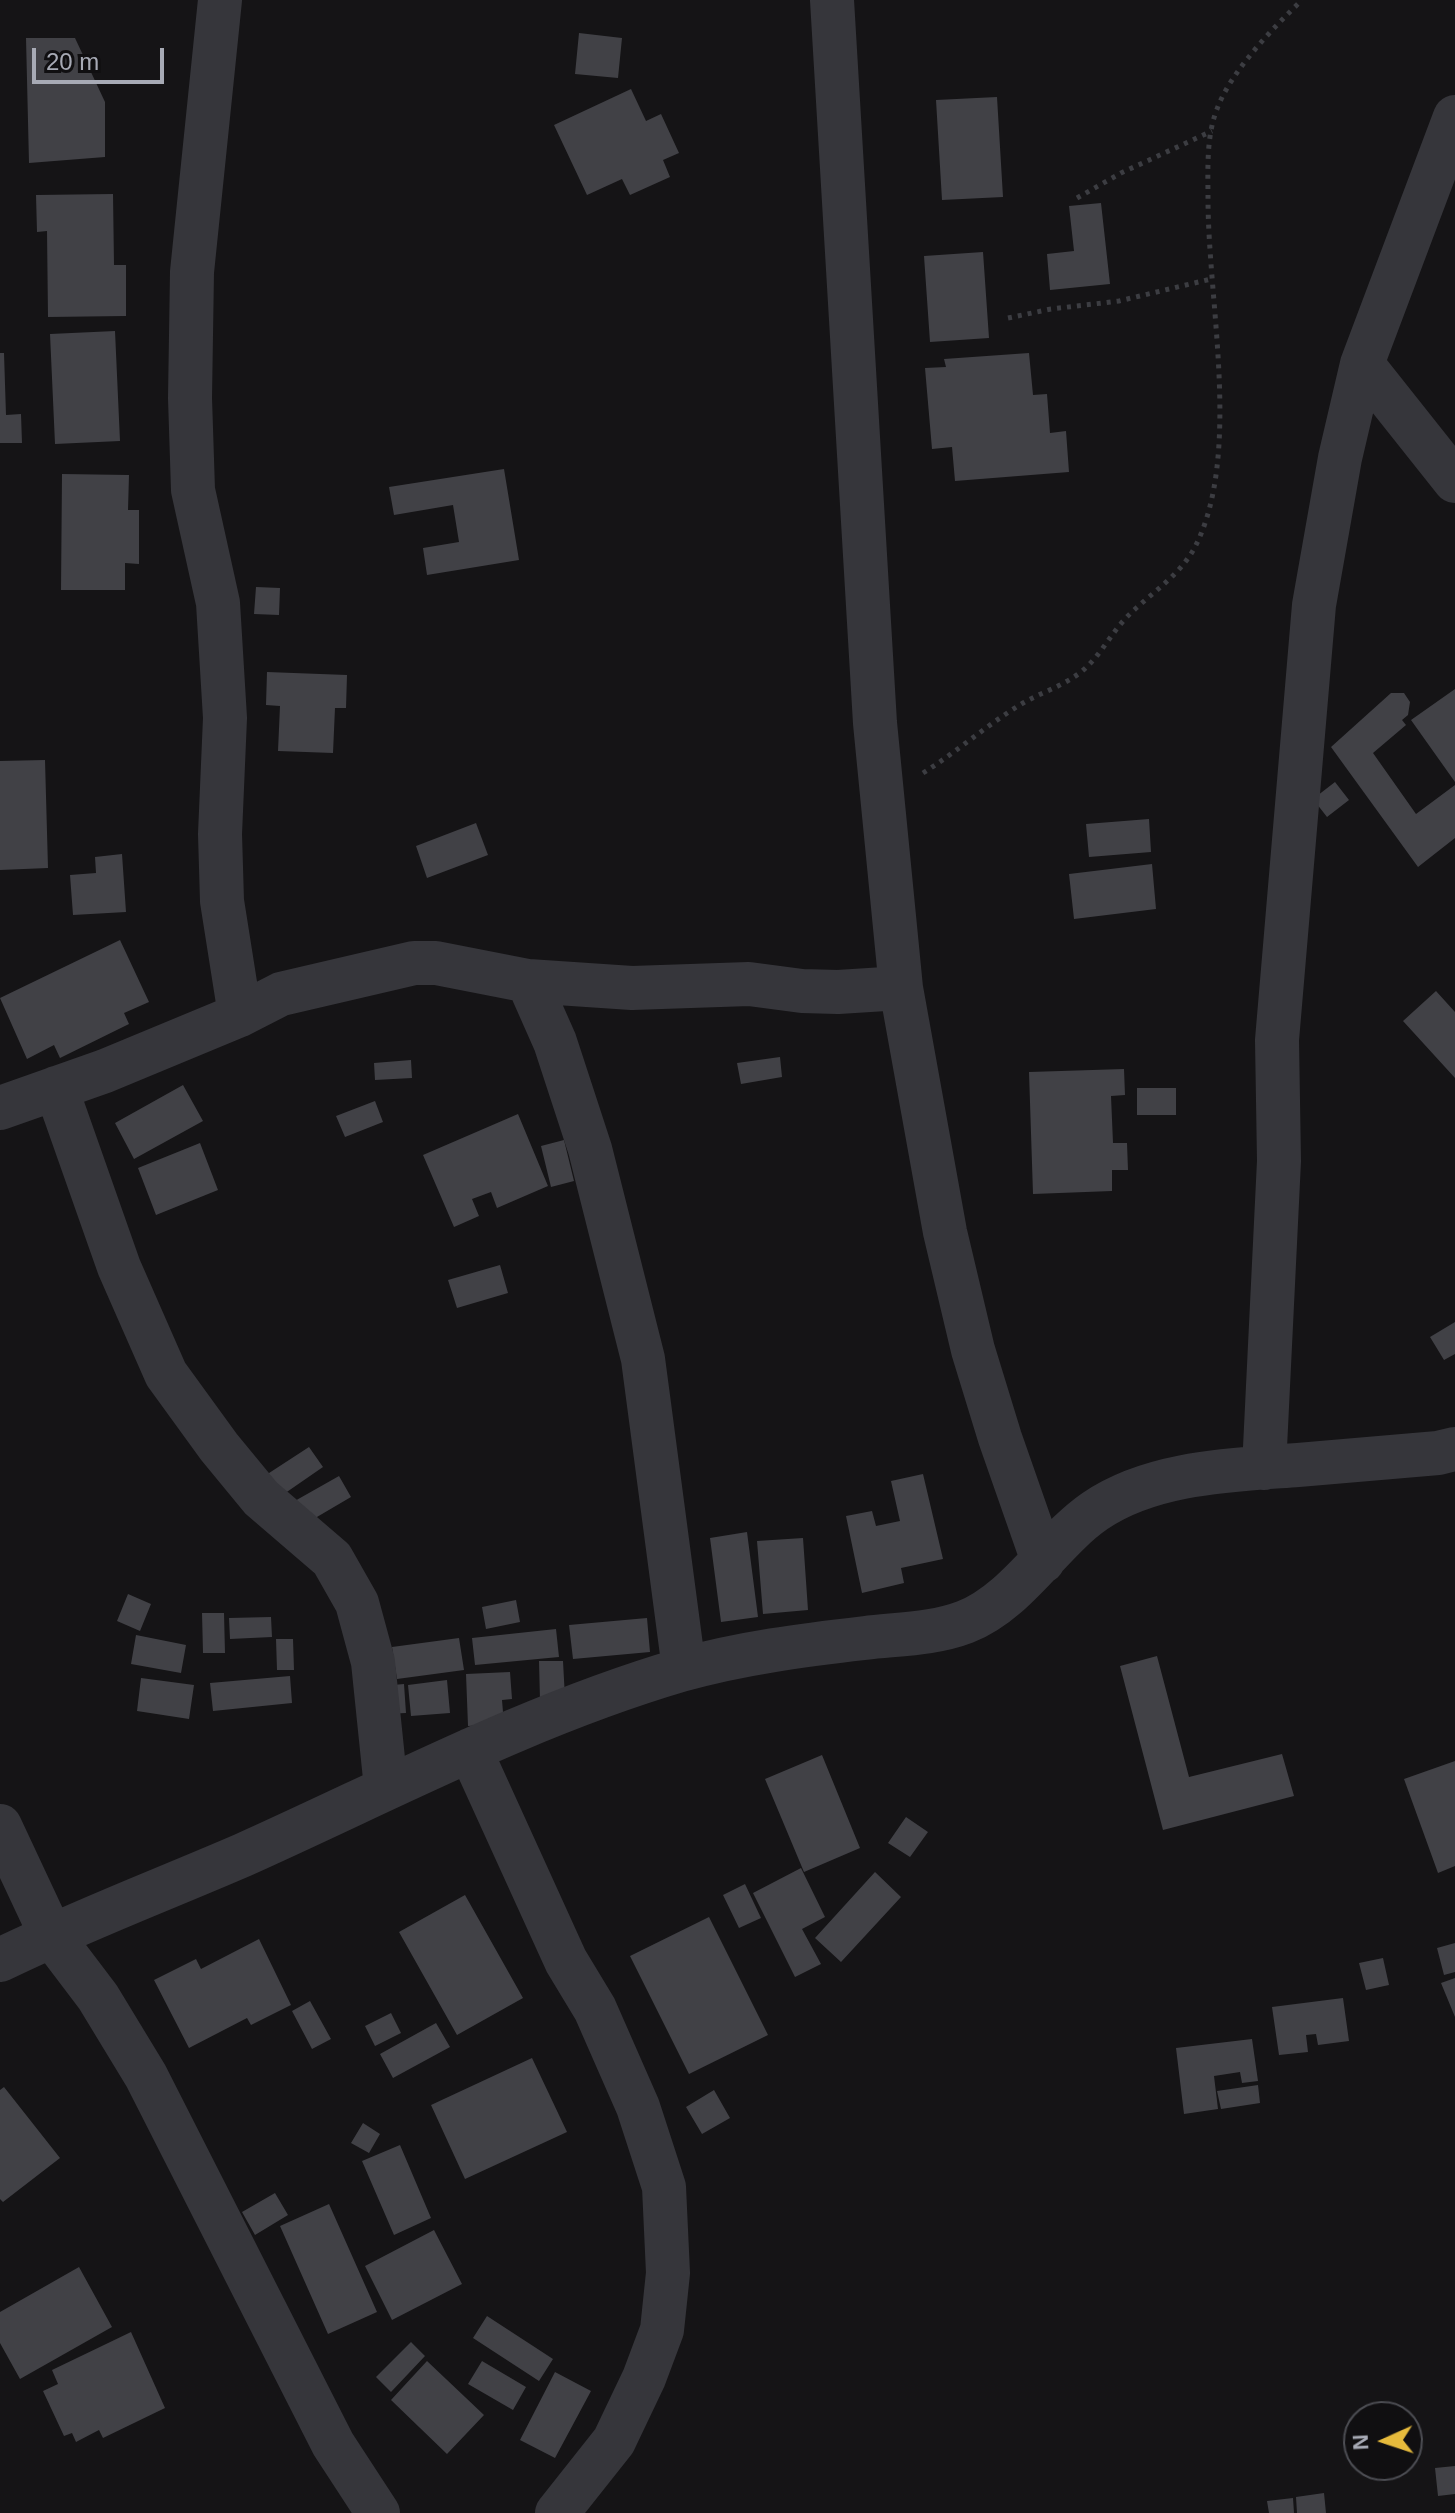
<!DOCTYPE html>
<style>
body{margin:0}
#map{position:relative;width:1455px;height:2513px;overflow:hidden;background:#151416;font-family:Arial,sans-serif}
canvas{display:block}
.north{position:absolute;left:1343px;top:2401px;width:80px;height:80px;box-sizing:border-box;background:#100f11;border:2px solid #4c4d53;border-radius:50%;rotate:267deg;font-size:22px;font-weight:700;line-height:32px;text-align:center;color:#a7aab5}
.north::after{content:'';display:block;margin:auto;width:28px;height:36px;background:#e6ba3c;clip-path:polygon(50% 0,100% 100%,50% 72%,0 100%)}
.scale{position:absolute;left:32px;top:48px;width:132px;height:36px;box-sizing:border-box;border:4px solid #a7aab5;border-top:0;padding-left:10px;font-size:24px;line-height:28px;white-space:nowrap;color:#a7aab5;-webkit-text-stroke:6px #100f11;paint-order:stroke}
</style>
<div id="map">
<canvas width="1455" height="2513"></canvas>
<div class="north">N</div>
<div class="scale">20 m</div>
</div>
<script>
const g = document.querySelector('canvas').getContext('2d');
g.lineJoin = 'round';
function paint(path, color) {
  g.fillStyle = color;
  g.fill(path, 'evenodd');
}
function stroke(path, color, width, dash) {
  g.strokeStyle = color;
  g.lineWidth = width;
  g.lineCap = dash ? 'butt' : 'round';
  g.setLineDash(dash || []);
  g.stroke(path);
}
const building = new Path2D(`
 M579,33l43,5 -4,40 -43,-4z
 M26,38h49l30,64v55l-76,6z
 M631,89l15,32 15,-7 18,39 -16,7 7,17 -40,18 -8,-16 -35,16 -33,-70z
 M997,97l6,100 -61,3 -6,-100z
 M113,194l1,71h12v51l-78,1 -1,-86 -10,1 -1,-37z
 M1101,203l9,81 -60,6 -3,-36 27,-3 -5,-45z
 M983,252l6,86 -59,4 -6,-86z
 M115,331l5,110 -65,3 -5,-110z
 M0,353h4l2,62 15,-1 1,29h-22z
 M1029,353l4,42 14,-1 3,39 16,-2 3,41 -114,9 -3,-34 -20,2 -7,-81 21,-1 -2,-8z
 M504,469l15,91 -92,15 -4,-27 36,-6 -6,-37 -59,10 -5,-28z
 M62,474l67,1 -1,35h11v54l-14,-1v27h-64z
 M256,587l24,1 -1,27 -25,-1z
 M267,672l80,3 -1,33h-11l-2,45 -55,-2 2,-45 -14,-1z
 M1455,689v93l-44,-62z
 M1391,693h13l6,9 -2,13 -6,5 4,5 -33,28 43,61 39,-29v53l-37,29 -87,-120z
 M45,760l3,108 -48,2v-109z
 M1335,782l14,18 -22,17 -14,-18z
 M1149,819l2,33 -62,5 -3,-33z
 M476,823l12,32 -61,23 -11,-32z
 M122,854l4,58 -53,3 -3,-40 26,-2 -1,-16z
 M1152,864l4,45 -82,10 -5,-45z
 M120,940l29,62 -25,11 5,11 -69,34 -6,-13 -27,14 -27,-61z
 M1436,991l19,21v66l-52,-57z
 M780,1057l2,20 -41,7 -4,-21z
 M411,1060l1,18 -37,2 -1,-17z
 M1124,1069l1,26 -14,1 2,47h14l1,27h-16v21l-79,3 -4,-122z
 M183,1085l20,36 -69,38 -19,-36z
 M1137,1088h39v27h-39z
 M375,1101l8,21 -38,15 -9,-21z
 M518,1114l30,72 -51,22 -6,-16 -19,7 7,17 -25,11 -31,-72z
 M564,1140l10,41 -23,6 -10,-41z
 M200,1143l18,47 -62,25 -18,-47z
 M500,1265l8,28 -51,15 -9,-28z
 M1455,1322v32l-11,6 -14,-23z
 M309,1447l14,20 -42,29 -15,-21z
 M923,1474l20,85 -42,9 3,15 -42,10 -16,-77 26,-5 4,15 24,-5 -9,-40z
 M339,1476l12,21 -46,27 -12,-22z
 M747,1532l11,85 -37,5 -11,-84z
 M803,1538l5,72 -45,4 -6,-73z
 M128,1594l23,10 -11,27 -23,-10z
 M516,1600l4,22 -34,7 -4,-22z
 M202,1613h22l1,40h-22z
 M271,1617l1,20 -42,2 -1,-21z
 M647,1618l3,34 -77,7 -4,-34z
 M556,1629l3,28 -84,8 -3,-27z
 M136,1635l50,10 -5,28 -50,-9z
 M459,1638l5,32 -67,9 -5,-32z
 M276,1639h17l1,31h-17z
 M1157,1656l32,121 93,-23 12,42 -131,34 -43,-164z
 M539,1661h24l2,37 -25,2z
 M510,1672l2,27 -10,1 2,24 -36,2 -2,-52z
 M290,1676l2,27 -79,8 -3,-28z
 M141,1678l53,7 -5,34 -52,-8z
 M447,1680l3,33 -39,3 -3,-31z
 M404,1684l2,29 -21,1 -3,-28z
 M822,1755l38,93 -56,24 -39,-93z
 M1455,1761v105l-17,7 -34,-94z
 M906,1817l22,15 -18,25 -22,-14z
 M801,1868l24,49 -23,12 19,35 -26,13 -42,-84z
 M875,1872l26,25 -60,65 -26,-24z
 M745,1884l16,34 -22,10 -16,-33z
 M465,1895l58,103 -66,37 -58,-103z
 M709,1917l59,118 -79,39 -59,-118z
 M259,1939l32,66 -40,20 -4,-7 -58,30 -35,-68 42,-21 5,10z
 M1455,1943v29l-11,3 -7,-27z
 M1383,1958l6,27 -23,5 -7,-27z
 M1455,1978v39l-14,-34z
 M1343,1998l6,43 -31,4 -2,-11 -10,1 2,17 -29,3 -7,-48z
 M310,2001l21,38 -19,10 -20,-38z
 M391,2013l10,20 -26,13 -10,-20z
 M436,2023l14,24 -57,31 -13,-24z
 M1252,2039l6,42 -16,2 -2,-11 -26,4 4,33 -34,5 -8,-66z
 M532,2058l35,74 -102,47 -34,-74z
 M1258,2085l2,18 -39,6 -4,-18z
 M4,2087l56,71 -57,44 -3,-3v-109z
 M714,2090l16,28 -28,16 -16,-27z
 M363,2123l17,11 -11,19 -18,-10z
 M400,2145l31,73 -37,17 -32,-74z
 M275,2193l13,22 -33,20 -13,-23z
 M329,2204l48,108 -49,22 -48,-108z
 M434,2230l28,54 -70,36 -27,-54z
 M79,2267l33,60 -92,52 -20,-36v-31z
 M487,2316l66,43 -14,22 -66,-43z
 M131,2332l34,76 -62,30 -4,-8 -23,12 -4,-9 -8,3 -21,-45 15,-7 -6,-14z
 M411,2342l14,14 -34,36 -15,-15z
 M427,2361l57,54 -37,39 -56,-54z
 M482,2361l44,26 -13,23 -45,-26z
 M555,2372l36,19 -36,67 -35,-18z
 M1455,2466v28l-17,2 -3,-28z
 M1324,2493l2,20h-29l-1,-16z
 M1293,2498l1,15h-25l-2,-12z`);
const path = new Path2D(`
 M1077,198l44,-25 91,-42
 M1008,318l43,-9 68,-8 92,-22
 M923,773c35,-22 65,-49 100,-70 19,-11 40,-17 58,-31 21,-17 31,-42 51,-60 22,-21 48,-37 63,-65 47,-92 13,-245 13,-348 0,-29 -2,-62 9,-90 14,-38 56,-81 85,-109`);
const street = new Path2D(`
 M220,0l-28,272 -2,126 3,92 25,113 7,115 -5,116 2,67 18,114
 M832,0l43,723 26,265 44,244 28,118 27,88 43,123
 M1362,364l93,117
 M528,981l27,61 35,107 53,210 41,310
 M56,1088l63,179 47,107 53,73 42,51 71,61 25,44 16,59 13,126
 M0,1108l105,-37 135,-56 41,-21 133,-31h22l92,18 104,7 117,-4 53,7 36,1 63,-4
 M1264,1468l15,-307 -2,-121 37,-435 26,-147 22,-94 93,-247
 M470,1750l96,211 29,48 43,98 26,80 4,86 -6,57 -18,48 -30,63 -57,72
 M0,1826l51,109 47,62 48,79 187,368 45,69
 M0,1960c80,-39 162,-70 243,-105 145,-65 285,-140 438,-185 60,-17 123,-25 184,-32 33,-4 69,-4 100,-16 52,-20 85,-80 130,-111 57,-39 136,-41 203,-46 46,-4 93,-8 140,-12l17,-4`);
paint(building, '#414146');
stroke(path, '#3c3d42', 5, [4, 6]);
stroke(street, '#36363b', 44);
</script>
